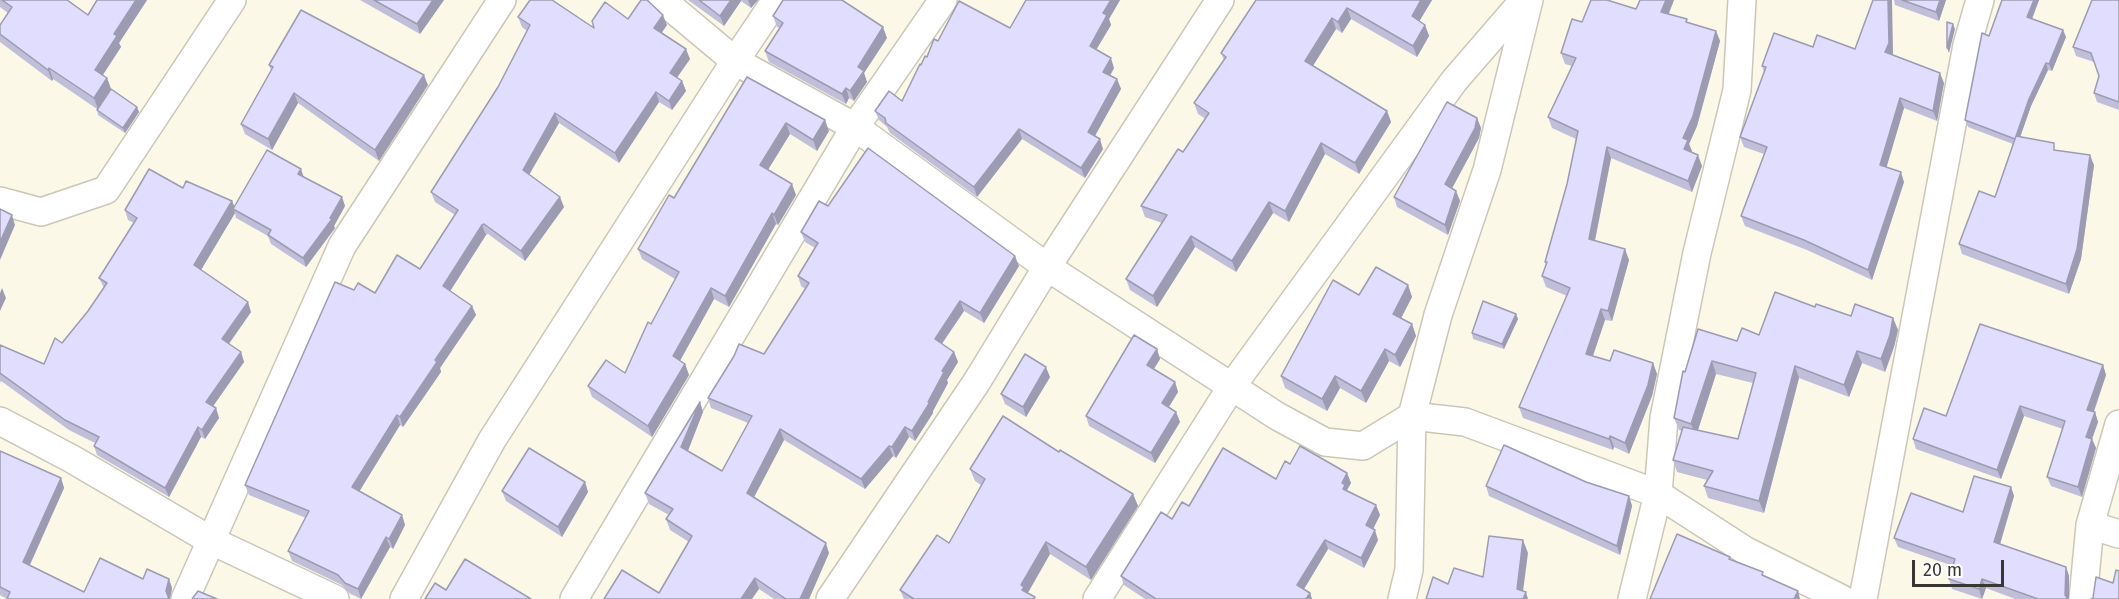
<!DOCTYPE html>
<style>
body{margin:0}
#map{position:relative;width:2119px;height:599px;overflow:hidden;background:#fcf8e8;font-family:"Fira Sans",sans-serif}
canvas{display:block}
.scale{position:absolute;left:1912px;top:560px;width:92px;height:27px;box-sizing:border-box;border:3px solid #383731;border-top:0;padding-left:8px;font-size:18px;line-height:21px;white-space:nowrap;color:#383731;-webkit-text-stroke:4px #fff;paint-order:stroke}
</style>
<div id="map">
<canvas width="2119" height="599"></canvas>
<div class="scale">20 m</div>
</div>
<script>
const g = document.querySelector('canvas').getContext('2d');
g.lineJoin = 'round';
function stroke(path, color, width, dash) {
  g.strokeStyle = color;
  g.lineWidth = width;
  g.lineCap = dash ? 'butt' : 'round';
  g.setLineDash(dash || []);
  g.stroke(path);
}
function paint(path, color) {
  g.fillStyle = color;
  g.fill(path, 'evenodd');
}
const street = new Path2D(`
 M662,0l73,61 120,66 192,140 230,149 48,26 38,4 49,-30 53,6 193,72 88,57 96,48
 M0,201l41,11 65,-22 126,-190
 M0,421l72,38 138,81 125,59
 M2090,525l29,9
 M185,599l157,-353 160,-246
 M404,599l88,-159 243,-379 41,-61
 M574,599l281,-472 88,-127
 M830,599l146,-216 71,-116 173,-267
 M1097,599l135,-213 222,-305 70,-81
 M1402,599l7,-29 3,-154 26,-101 49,-145 42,-170
 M1632,599l26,-105 6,-76 33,-165 40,-163 5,-90
 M1863,599l104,-554 13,-45
 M2083,599l7,-74 29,-101`);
const wall = new Path2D(`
 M0,0h67l21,15 9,-15h50l-28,43 2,4 -19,28 5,3 4,11 28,23 -14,21 -27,-18 -1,-6 -44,-30 -1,2 -52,-39v-17l8,-12 -8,-6z
 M360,0h84l-24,34z
 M688,0h70l-7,8 -10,-7 -17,25z
 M1026,0h94l-11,19 2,6 -15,25 18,18 -4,8 7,3 4,10 -26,47 8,13 -18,29 -63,-39 -45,58 -87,-64 -3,-6 -8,-7 -4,-9 27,-10 19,-36 17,-24 72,-13z
 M1256,0h176l-13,21 6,4 4,11 -12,21 -66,-38 -9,14 -6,-4 -23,37 74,45 4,11 -32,52 -34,-20 -36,68 -16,-9 -37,59 -41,-25 -38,60 -27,-17 -4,-11 36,-56 -17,-6 -4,-11 42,-54 23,-33 -8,-5 -4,-11 30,-43 -3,-7z
 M1674,0l-5,14 19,8 28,9 4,10 -23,85 -8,18 3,8 10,14 -10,26 -81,-34 -16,83 34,19 -17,61 -7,-1 -12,36 17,5 43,2 4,11 -5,22 -23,58 -15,-7 -1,3 -90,-32 -4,-11 48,-111 -21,-9 -4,-11 4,-11 -1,-3 22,-78 9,-45 -24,-11 -4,-11 24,-51 -7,-2 -4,-11 21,-31z
 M1894,0h52l-7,21 -44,-16z
 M2002,0h37l-7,19 31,11 3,7 -14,34 -4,-1 -17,36 -11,31 74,28 -13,94 -12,35 -107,-40 -3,-10 36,-47 18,-53 -45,-17 -3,-7 24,-84z
 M2119,0v110l-22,-8 -3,-9 5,-17 -5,-14 -18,-6 -3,-9z
 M773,16l114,22 -23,35 3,9 -13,19 -5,-3 -3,6 -77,-42 -4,-11 15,-23 -3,-1z
 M518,17l76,10 34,-8 39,6 -5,7 28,27 -13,18 5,4 4,10 -14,19 -13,-8 -40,61 -60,-40 -30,52 35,32 -39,54 -37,-27 -2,1 -36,56 22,15 4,9 -36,53 1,4 -38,55 -3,-2 -41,66 43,24 3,10 -12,24 -3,-2 -29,52 -12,-6 -7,-8 -50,-24 -4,-10 18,-33 -57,-23 -4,-10 109,-195 21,3 45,-24 35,-54 -20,-13 -4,-10 67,-105 29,-56 -5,-4z
 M1813,47l42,2 38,4 -1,2 52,28 -7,38 -33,-13 -18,59 18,15 -32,98 -65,-30 -62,-24 -4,-10 23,-62 -20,-7 -4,-10 24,-65 -2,-6z
 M269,65l159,20 -49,76 -81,-58 -26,47 -27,-16 -4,-10 30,-54z
 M747,77l82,54 -12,20 -27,-17 -22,36 28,25 -18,30 -2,-1 -47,83 -15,-8 -34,62 5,3 4,11 -37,62 -60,-40 -4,-11 37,-13 50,-94 -33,-20 -4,-10 36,-51z
 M1477,118l4,10 -2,10 -27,50 4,3 4,10 -12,34 -51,-28 -3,-10z
 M304,177l38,20 3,9 -11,20 1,2 -29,39 -35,-23 -3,-8 -32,-18 -1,-5 -34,57 50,42 -22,32 12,8 3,10 -31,44 3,2 3,10 -14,21 -4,-2 -32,60 -72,-42 -3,-9 1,-3 -26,-13 -68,-49 -1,2v-38l44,19 44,-53 16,-23 -5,-10 35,-55 -6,-3 -3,-10 58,-22 49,13 2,6z
 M828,206l191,60 -35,57 -20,-12 -22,33 12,8 4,10 -11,18 1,3 -15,28v2l-18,28 -6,-4 -13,21 -3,-2 -28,33 -81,-49 -30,57 75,56 -20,46h-35l-15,-10 -100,4 30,-51 -19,-12 -4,-11 3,-4 -20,-11 -4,-11 55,-91 3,10 -15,39 34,20 26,-48 -37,-15 -3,-10 56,-44 41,-65 -4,-3 -3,-10 17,-28 -10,-6 -4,-10z
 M1408,285l4,12 -11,21 11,6 4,12 -16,31 -11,-6 -23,42 -26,-15 -13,23 -42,-23 -4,-12 78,-81z
 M1516,314l2,5 -14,30 -31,-10 -1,-6z
 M1851,316l42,2 5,12 -4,17 -9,25 -23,-9 -13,34 -50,-19 -35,135 -56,-15 -4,-12 3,-6 -30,-8 -4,-12 9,-29 -3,-1 -5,-12 11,-46 52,-31 22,-6zM1716,374l37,9 -15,56 -40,-9z
 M1157,349l3,10 -6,10 21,13 3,10 -9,15 7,5 4,10 -25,41 -66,-37 -3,-10z
 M2103,365l3,10 -12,37h1l3,10 -6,17 4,9 -14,49 -31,-11 -4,-9 16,-48 -39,-13 -23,63 -85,-30 -3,-10 33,-23z
 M1050,377l-24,40 -21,-13 -4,-10z
 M0,451l61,27 3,10 -34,77 54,27 59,-13h26l3,9 -2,11h-163l-7,-4z
 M1059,452l74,42 5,12 -47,74 -41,-26 -22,39 7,6h-131l-4,-9 49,-47 32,-58 -6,-4 -5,-12z
 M1290,464l57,9 4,10 -4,7 29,15 4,10 -7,14 5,11 -14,28 -36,-19 -24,40 6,4 2,6h-167l-21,-14 -3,-9 51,-57 17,-13 87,-27z
 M585,482l3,10 -26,45 -56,-36 -4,-10z
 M1586,482l43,14 3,10 -12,49 -131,-59 -3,-10z
 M2011,487l3,9 -14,48 66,23 3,9v23h-54l-29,-11 -4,11 -30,-10 -3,-10 4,-13 -55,-19 -4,-9 69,-26z`);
const shadedWall = new Path2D(`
 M136,0h11l-28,43 2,4 -22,34 -4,-11 19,-36z
 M433,0h11l-24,34 -3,-10z
 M731,0h10v1l-17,25 -4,-10z
 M748,0h10l-7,8z
 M1111,0h9l-11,19 2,6 -18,30 -3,-9 13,-33z
 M1421,0h11l-16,27 -4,-11z
 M1666,0h8l-9,22 -4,-10z
 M1888,0h4l1,53 -4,9 -4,-10z
 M1940,0h6l-7,21 -3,-9z
 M2034,0h5l-9,24 -3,-7z
 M1347,8l4,11 -9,14 -4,-11z
 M663,15l4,10 -9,13 -4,-10z
 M1332,18l4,11 -27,43 -4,-11z
 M1953,24l2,5 -6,24 -2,-5z
 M1425,25l4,11 -12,21 -4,-11z
 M883,27l4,11 -23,35 3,9 -13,19 -4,-10 8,-24z
 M2063,30l3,7 -14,34 -3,-7z
 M1716,31l4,10 -23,85 -8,18 3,7 -4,9 -4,-11 -1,-11z
 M686,49l4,10 -16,23 -4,-9z
 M1111,58l3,10 -7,13 -4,-9z
 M2046,63l2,7 -17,36 -14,40 -2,-7 14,-40z
 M49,68l4,11 -1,2 -4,-11z
 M1940,73l4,10 -7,38 -4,-10z
 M424,75l4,10 -49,76 -4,-11z
 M107,78l4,11 -13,20 -4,-11z
 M1117,79l4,10 -29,52 -4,-9z
 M682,81l4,10 -14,19 -3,-9z
 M846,88l3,10 -3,6 -4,-10z
 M656,92l3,10 -40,61 -4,-10z
 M294,93l4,10 -26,47 -4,-11z
 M1900,98l4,10 -20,68 -4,-11z
 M137,107l2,5 -14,21 -2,-5z
 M1387,111l4,11 -32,52 -4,-11z
 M555,113l4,10 -33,57 -3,-10z
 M1477,118l4,10 -2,10 -30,56 -4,-10z
 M825,120l4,11 -12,20 -4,-11z
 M786,123l4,11 -26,42 -4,-11z
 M1019,129l3,10 -45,58 -3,-10z
 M1100,139l3,10 -18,29 -4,-10z
 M1321,143l4,11 -36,68 -4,-11z
 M1607,147l4,11 -18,92 -4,-11z
 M1698,155l4,11 -10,26 -4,-11z
 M2090,155l4,10 -13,94 -12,35 -3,-10z
 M301,169l3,9 -6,-4z
 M1901,172l3,10 -32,98 -4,-10z
 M792,184l4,11 -18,30 -4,-10z
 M1456,191l4,10 -12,34 -3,-10z
 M342,197l3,9 -11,20 1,2 -29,39 -3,-9 27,-40z
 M560,197l4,10 -39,54 -4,-10z
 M232,201l4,9 -3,-1 2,4 -37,62 -4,-10z
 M1269,202l4,11 -37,59 -4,-11z
 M772,213l4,11 -47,83 -4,-11z
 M12,215l3,10 -15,35v-18z
 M482,225l4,10 -39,61 -4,-10z
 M1191,236l4,11 -38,60 -4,-11z
 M1625,249l4,11 -17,61 -4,-10z
 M1015,256l4,10 -35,57 -4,-10z
 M1408,285l4,12 -15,29 -4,-12z
 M2,288l4,10 -6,13v-18z
 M711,288l3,11 -37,67 -4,-10z
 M960,301l4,10 -26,38 -3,-10z
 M248,302l3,10 -26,37 -3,-10z
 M472,306l4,9 -36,53 1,4 -38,55 -3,-10 35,-57z
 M1601,309l4,11 -15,44 -4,-10z
 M1516,314l2,5 -14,30 -2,-5z
 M1893,318l5,12 -4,17 -9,25 -4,-13z
 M1412,324l4,12 -16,31 -5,-12z
 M1157,349l3,10 -10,16 -3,-10z
 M1385,349l4,12 -23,42 -5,-12z
 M1857,351l5,12 -13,34 -5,-12z
 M241,352l3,10 -35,50 -3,-10z
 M954,352l4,10 -11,18 1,3 -15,28v2l-18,28 -3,-10 16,-29 14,-31z
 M1712,361l4,13 -20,62 -5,-12z
 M1653,363l4,11 -5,22 -23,58 -4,-11z
 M685,364l4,11 -37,62 -4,-11z
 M2103,365l3,10 -15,44 -4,-9z
 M1795,366l4,12 -35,135 -5,-12z
 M1046,367l4,10 -24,40 -3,-10z
 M1335,376l5,12 -13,23 -5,-12z
 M1175,382l3,10 -13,21 -3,-10z
 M700,402l3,10 -18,46 -4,-11z
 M2020,406l4,10 -23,63 -4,-9z
 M216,408l3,10 -14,21 -3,-9z
 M1176,412l4,10 -25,41 -4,-10z
 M2095,412l3,10 -6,17 4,9 -14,49 -4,-10 8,-50z
 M397,415l3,10 -44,72 -4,-10z
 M198,427l3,10 -32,60 -4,-9z
 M905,427l4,10 -13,21 -4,-11z
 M780,429l4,11 -33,63 -4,-10z
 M1610,436l4,11 -1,3 -4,-11z
 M889,446l4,10 -28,33 -4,-10z
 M1347,473l4,10 -4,7v8l-5,-15z
 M61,478l3,10 -37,83 -4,-9z
 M585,482l3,10 -26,45 -4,-10z
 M2011,487l3,9 -16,55 -4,-9z
 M1133,494l5,12 -47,74 -5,-13z
 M1629,496l3,10 -12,49 -3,-9z
 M1376,505l4,10 -10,20 -4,-10z
 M402,515l3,10 -12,24 -4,-10z
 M1375,530l3,10 -14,28 -3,-10z
 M386,537l4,10 -29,52 -3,-10z
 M1325,540l3,9 -27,45 -4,-9z
 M1523,540l5,13 -6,46 -5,-10z
 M1046,542l4,12 -23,40 -1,5 -5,-14z
 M826,543l3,10 -20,46h-9z
 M2066,567l3,9v23h-3l-1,-4z
 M755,578l4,11 -7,10h-11z
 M169,579l3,9 -2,11h-1l-3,-8z
 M1982,579l4,9 -4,11 -3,-10z
 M1798,591l2,8h-6z
 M1526,592l2,7h-5z
 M1310,593l2,6h-6z`);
const building = new Path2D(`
 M2,0h65l21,15 9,-15h39l-22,34 3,2 -22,34 12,8 -13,20 -45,-30 -1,2 -48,-36v-9l12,-18z
 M374,0h59l-16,24z
 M530,0h22l42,28 -2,-7 13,-19 23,17 13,-19h6l16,15 -9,13 32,21 -16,24 12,8 -13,20 -13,-9 -41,61 -60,-40 -32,57 37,27 -39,54 -37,-27 -2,1 -39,61 29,20 -37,54 2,2 -37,55 -3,-2 -45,72 50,28 -13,24 -3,-2 -28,52 -13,-6 -7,-8 -50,-24 21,-40 -64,-26 90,-203 19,8 4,-7 17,10 22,-38 23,14 38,-59 -27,-18 67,-105 32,-62 -12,-8z
 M699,0h32l-11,16z
 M783,0h59l41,27 -25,40 6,4 -14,20 -4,-3 -4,6 -77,-43 18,-28 -10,-7z
 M1026,0h85l-8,13 4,2 -17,31 21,12 -8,14 14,7 -29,53 12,7 -19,29 -62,-39 -45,58 -88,-64 -1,-5 -10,-7 14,-20 13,10 18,-37 1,1 4,-9 2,1 7,-18 4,2 21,-40 51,27z
 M1256,0h165l-9,16 13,9 -12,21 -66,-38 -9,14 -6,-4 -27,43 82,50 -32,52 -34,-20 -36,68 -16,-9 -37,59 -41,-25 -38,60 -27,-17 41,-64 -26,-9 37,-57 5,3 26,-39 -15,-10 32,-46 -5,-4z
 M1591,0h16l29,9 4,-9h26l-5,12 26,7 -1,3 30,9 -23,85 -10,22 5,2 -4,9 14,6 -10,26 -81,-34 -18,92 36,10 -17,62 -7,-2 -15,45 24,7 4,-11 39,13 -5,22 -23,58 -15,-7 -1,3 -90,-32 51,-119 -28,-12 5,-14h-2l22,-78 11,-53 -30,-14 28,-59 -15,-5 11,-34 10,3z
 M1873,0h15l1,43 -4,9 55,21 -7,38 -33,-13 -20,67 21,7 -33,98 -64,-30 -63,-24 26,-69 -27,-10 26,-70 -4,-1 12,-33 39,14 4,-12 38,14z
 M1902,0h38l-4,12z
 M2002,0h32l-7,17 36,13 -14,34 -3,-1 -17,36 -14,40 -50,-19 17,-87 7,3z
 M2092,0h27v102l-25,-9 5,-17 -8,-23 -18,-6z
 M301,10l123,65 -49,75 -81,-57 -26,46 -27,-15 32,-57 -4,-2z
 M1947,22l6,2 -6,24z
 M747,77l78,43 -12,20 -27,-17 -26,42 32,19 -18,31 -2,-2 -47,83 -14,-8 -38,68 12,8 -37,62 -60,-40 18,-26 19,13 23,-51 3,2 28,-52 -41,-23 31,-54 5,3z
 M111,89l26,18 -14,21 -26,-18z
 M1447,102l30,16 -2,10 -30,56 11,7 -11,34 -51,-28z
 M2016,136l38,7v7l36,5 -13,94 -11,35 -107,-40 20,-53 16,6z
 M868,148l147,108 -35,57 -20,-12 -25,38 19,13 -12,19 2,1 -16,30h2l-18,29 -7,-4 -13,20 -3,-1 -28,33 -81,-50 -33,64 79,50 -26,56h-14l-31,-21 -14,21h-137l18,-29 37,23 33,-57 -26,-17 7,-10 -28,-16 55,-91 -19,45 41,24 30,-55 -44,-18 26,-42 5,-12 25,10 45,-71 -11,-7 20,-33 -17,-11 18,-31 9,5z
 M267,150l34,19 -3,5 44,23 -12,21 2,1 -29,39 -35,-23 3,-5 -38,-21z
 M149,169l34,19 3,-7 46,20 -38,64 54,37 -26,37 19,13 -35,50 10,6 -14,22 -4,-3 -33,61 -71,-42 5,-9 -34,-17 -65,-47v-28l44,19 11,-26 7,5 26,-32 19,-28 -8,-5 38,-60 -12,-8z
 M0,209l12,6 -12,27z
 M1376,267l32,18 -15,29 19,10 -17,31 -10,-6 -24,42 -26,-15 -13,23 -41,-23 52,-96 26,15z
 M1775,292l40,15 1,-3 35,12 4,-12 38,14 -3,17 -9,24 -24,-8 -13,34 -49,-19 -36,135 -55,-15 9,-15 -40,-11 10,-33 55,12 18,-66 -44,-12 -21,63 -17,-6 9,-47 2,1 13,-43 39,12 5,-13 17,7z
 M1483,301l33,13 -14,30 -30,-11z
 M1980,324l123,41 -16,45 8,2 -9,25 6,2 -14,48 -31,-10 18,-56 -45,-15 -23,64 -84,-31 11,-31 22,8z
 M1134,335l23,14 -10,16 28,17 -13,21 14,9 -25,41 -65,-37z
 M1025,354l21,13 -23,40 -22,-13z
 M1003,416l56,36 1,-2 73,44 -47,73 -40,-25 -25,43 3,2 -2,3 13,7 -1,1 1,1h-121l-14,-9 37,-55 12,8 36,-64 -15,-10z
 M1504,445l82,37 43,14 -12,50 -131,-60z
 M1300,446l47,27 -5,10 3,2 -2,4 33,16 -10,20 9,5 -14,28 -36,-18 -28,45 13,8 -4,6h-150l-35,-23 40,-64 11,7 10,-17 7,4 34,-58 53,31 9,-18 5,3z
 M529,448l56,34 -27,45 -56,-36z
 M0,451l61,27 -38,84 61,30 16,-34 43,21 4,-10 22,10 -3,12 3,8h-162l3,-7 -10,-5z
 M1974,476l37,11 -17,55 72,25 -1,28 3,4h-30l-56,-20 -3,10 -30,-10 6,-20 -61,-21 17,-45 52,19z
 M1677,534l53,23 -1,2 34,13 -1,3 36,16 -4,8h-144z
 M1489,536l34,4 -6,49 9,3 -3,7h-97l7,-22 15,7 6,-16 29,9z
 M465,559l66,40h-106l10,-16 11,7z
 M2116,570l3,1v28h-28l2,-1 3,-21 17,6z
 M198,591l19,8h-25z`);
stroke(street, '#cbc7b8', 30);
stroke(street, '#fff', 27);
paint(wall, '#c1beda');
paint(shadedWall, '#9d9bb2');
paint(building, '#e0ddfe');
stroke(building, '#9d9bb2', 1.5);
</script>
